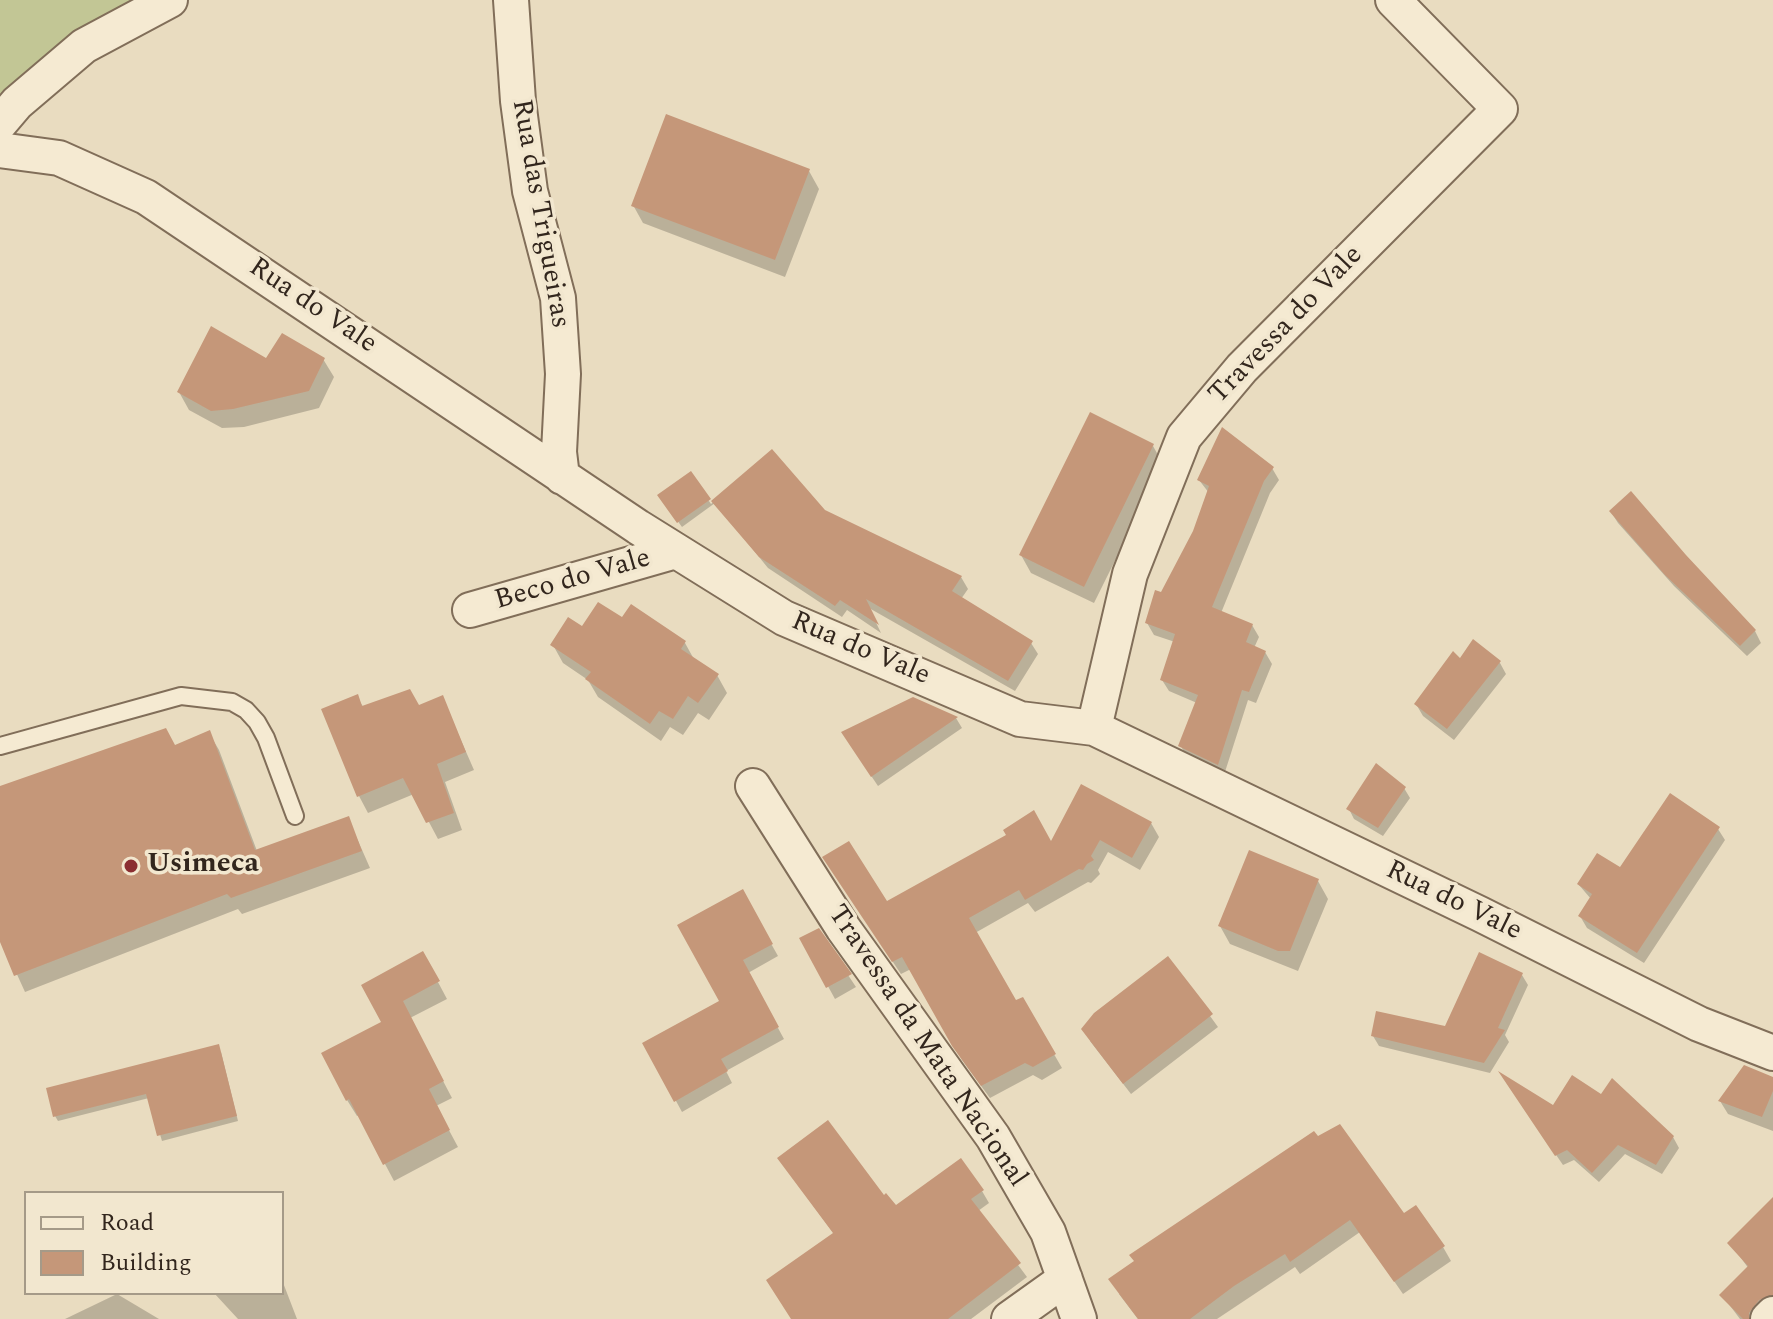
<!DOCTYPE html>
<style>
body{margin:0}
#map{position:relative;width:1773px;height:1319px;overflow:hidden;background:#e9dcc0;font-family:Spectral,serif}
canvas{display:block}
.legend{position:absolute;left:24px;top:1191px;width:260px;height:104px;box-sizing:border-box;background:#f2e7cf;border:2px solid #a59a88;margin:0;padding:10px 14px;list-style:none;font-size:24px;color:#32261d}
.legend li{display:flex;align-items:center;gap:16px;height:40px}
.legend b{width:40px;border:2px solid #a59a88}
</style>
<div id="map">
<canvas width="1773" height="1319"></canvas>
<ul class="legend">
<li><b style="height:10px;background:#f5ead2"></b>Road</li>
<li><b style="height:22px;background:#c59779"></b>Building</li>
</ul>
</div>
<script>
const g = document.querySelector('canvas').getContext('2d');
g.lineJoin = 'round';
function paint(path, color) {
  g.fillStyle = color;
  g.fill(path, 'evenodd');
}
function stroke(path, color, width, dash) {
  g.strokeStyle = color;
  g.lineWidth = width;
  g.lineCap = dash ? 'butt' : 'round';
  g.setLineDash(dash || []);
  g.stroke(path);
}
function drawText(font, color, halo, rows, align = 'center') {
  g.font = font + ' Spectral,serif';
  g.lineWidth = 7;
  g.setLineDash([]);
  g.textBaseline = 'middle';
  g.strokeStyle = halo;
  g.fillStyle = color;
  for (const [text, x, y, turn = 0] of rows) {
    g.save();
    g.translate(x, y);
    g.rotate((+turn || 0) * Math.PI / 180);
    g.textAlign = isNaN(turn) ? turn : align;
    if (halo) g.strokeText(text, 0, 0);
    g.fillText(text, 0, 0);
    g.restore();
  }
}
const green = new Path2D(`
 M0,0h137l-74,40 -63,55z`);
const shadow = new Path2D(`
 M809,171l10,18 -34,88 -142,-54 -10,-18z
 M323,359l11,18 -15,31 -75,19 -22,1 -33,-18 -10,-18 88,-31z
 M1153,446l10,18 -69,139 -63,-30 -10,-18z
 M772,452l52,59 137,66 7,12 -7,10 70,44 7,11 -23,37 -146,-83 12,25 -34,-23 -5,7 -74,-49 -53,-65 -33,24 -19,-26 27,-27 21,30z
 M1272,468l7,12 -9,13 -49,120 31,12 7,12 -5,11 11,4 7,12 -16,39 -8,-3 -24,75 -37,-17 -6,-12 16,-43 -28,-12 -7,-11 13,-38 -21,-7 -7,-12 48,-91 14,-39 -10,-13z
 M1611,512l73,44 71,75 6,12 -14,13 -73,-70 -56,-63z
 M622,620l63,23 10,18 22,14 10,18 -18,27 -11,-7 -15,22 -13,-8 -9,14 -63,-44 -10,-17 -25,-17 -10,-18 29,-16z
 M1473,642l27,21 6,11 -52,66 -31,-24 -7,-12 44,-43z
 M357,697l7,11 54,-1 24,-10 32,73 -29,12 17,48 -24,9 -24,-45 -46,19 -9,-17z
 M913,699l43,19 6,10 -84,58 -29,-43z
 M209,733l10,17 38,101 91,-33 22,50 -128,46 -4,-5 -213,83 -25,-55v-149l175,-41z
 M1404,788l6,10 -27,38 -29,-17 -5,-10z
 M1151,823l8,14 -19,33 -32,-18 -10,18 2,4 -9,9 -3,-1 -53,30 -7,-9 -53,30 40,70 7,-4 40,69 -20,12 -9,-5 -43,23 -28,-38 -51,-91 -10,5 -69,-103 54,33 165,-60z
 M1718,829l7,11 -81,123 -57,-35 -7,-12 11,-17 -12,-14z
 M1318,881l10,18 -30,72 -68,-27 -10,-18z
 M742,892l36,64 -30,17 36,66 -58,32 6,12 -50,29 -37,-68 77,-42z
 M818,930l38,57 -21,12 -33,-60z
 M423,954l24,45 -37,19 42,80 -16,8 22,41 -64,34 -35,-66 -2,1 -10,-16 37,-78z
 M1168,958l50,69 -87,67 -41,-53z
 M1522,975l6,10 -23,50 4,7 -19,31 -111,-27 -6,-10 73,-7z
 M221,1052l17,69 -76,20 -13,-43 -91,23 -3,-5z
 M1773,1079v52l-45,-17 -8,-13z
 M1506,1082l47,26 120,29 6,11 -17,26 -37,-20 -26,28 -25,-22 -11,5z
 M1314,1134l89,82 40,31 8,14 -48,33 -43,-62 -60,42 -5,-7 -78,52h-79l-19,-25z
 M779,1159l105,39 11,10 87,-17 7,12 -11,8 49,66 -56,42h-171l34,-85z
 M1773,1200v109l-12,10h-21l-18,-24 27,-26 -19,-26z
 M282,1280l15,39h-59l-24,-26h68z
 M117,1294l42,25h-94z`);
const building = new Path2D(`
 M666,114l144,55 -35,91 -144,-54z
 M211,326l55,32 16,-25 43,25 -16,33 -76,18 -22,2 -34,-19z
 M1090,412l64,32 -70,143 -65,-32z
 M1222,427l52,40 -10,14 -52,126 41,17 -7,18 20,9 -17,41 -7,-2 -24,75 -40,-19 20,-51 -38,-15 15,-46 -30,-11 10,-33 6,2 32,-61 16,-45 -12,-6z
 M772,449l53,61 137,66 -10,15 81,50 -25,40 -142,-82 13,26 -39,-25 -5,6 -76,-49 -48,-56z
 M691,471l20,28 -34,24 -20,-28z
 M1631,491l55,64 70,75 -16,16 -75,-71 -56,-64z
 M598,602l24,15 9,-13 55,37 -5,8 38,25 -21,29 -10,-7 -15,23 -14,-8 -9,13 -65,-45 6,-7 -41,-27 18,-28 14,9z
 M1473,639l28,22 -54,68 -33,-25 39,-53 7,7z
 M410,689l9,16 24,-10 23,57 -29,12 17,49 -28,10 -23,-45 -46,19 -36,-88 37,-15 4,12z
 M913,697l45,20 -87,60 -30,-45z
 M166,728l9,17 35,-15 45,120 94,-34 13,35 -131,47 -4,-4 -213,82 -14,-34v-156z
 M1376,763l30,24 -28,41 -32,-19z
 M1081,784l71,38 -20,36 -32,-18 -9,16 3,4 -7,4 -4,6 -4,-1 -54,31 -6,-10 -50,28 47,82 7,-3 33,57 -23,13 -8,-4 -44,23 -29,-40 -50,-89 -10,5 -70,-105 27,-16 38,60 119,-66 -3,-5 31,-20 17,31z
 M1670,793l50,34 -83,126 -59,-37 14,-22 -15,-10 20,-31 23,14z
 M1249,850l70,29 -29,72h-12l-60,-25z
 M743,889l30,55 -30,16 36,67 -58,32 7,12 -54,31 -32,-59 77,-42 -42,-76z
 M819,928l33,46 -26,14 -27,-50z
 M423,951l17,30 -37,20 41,80 -15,8 21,41 -67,35 -34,-66 -3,2 -25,-48 60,-31 -20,-37z
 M1479,952l44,21 -25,55 7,2 -21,33 -113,-27 5,-25 69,15z
 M1168,956l45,58 -90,70 -42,-55 13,-16z
 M219,1044l18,72 -80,20 -11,-42 -93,23 -7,-29z
 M1744,1065l29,12v14l-11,26 -44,-16z
 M1498,1071l55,34 19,-30 29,19 11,-16 62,58 -18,29 -38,-20 -26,28 -25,-23 -12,6z
 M828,1120l56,75 2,-2 10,12 65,-47 23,32 -13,9 50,64 -73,56h-157l-25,-39 67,-47 -56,-75z
 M1340,1124l64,89 12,-8 29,41 -51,36 -44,-62 -60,42 -5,-8 -51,32 -44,33h-52l-30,-40 26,-18 -5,-6 185,-124 4,5z
 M1773,1197v98l-14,5 -10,13v6h-6l-24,-24 29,-29 -21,-23z`);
const lane = new Path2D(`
 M0,746l181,-50 51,6 14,8 11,12 9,16 29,78`);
const street = new Path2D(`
 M511,0l7,101 12,90 28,107 5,76 -4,78 3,25
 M0,123l17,-20 67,-57 86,-46
 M0,150l59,8 87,39 492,330 146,91 236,101 74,9 386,186 219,110 74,29
 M470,610l206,-59
 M1094,728l36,-154 54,-137 58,-69 258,-259 -107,-109
 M753,786l90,142 150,209 55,95 31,87
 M1009,1319l56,-40
 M1768,1319l5,-5`);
const markers = [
 [131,866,8,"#8b2e31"]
];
const streetNames = [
 ["Rua das Trigueiras",539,214,80],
 ["Rua do Vale",312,307,34],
 ["Travessa do Vale",1287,326,-46],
 ["Beco do Vale",573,581,-16],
 ["Rua do Vale",860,650,23],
 ["Rua do Vale",1453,902,26],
 ["Travessa da Mata Nacional",926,1047,56]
];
const poiNames = [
 ["Usimeca",147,866]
];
paint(green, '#c2c695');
paint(shadow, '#0003');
paint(building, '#c59779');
stroke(lane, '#816e59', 20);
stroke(street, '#816e59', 38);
stroke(lane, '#f5ead2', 16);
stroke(street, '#f5ead2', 34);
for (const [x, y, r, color] of markers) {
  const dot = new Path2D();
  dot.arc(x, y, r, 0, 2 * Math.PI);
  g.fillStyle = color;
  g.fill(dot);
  stroke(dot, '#f2e7cf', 3);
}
drawText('28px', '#32261d', '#f2e7cf', streetNames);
drawText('bold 28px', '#32261d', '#f2e7cf', poiNames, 'left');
</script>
